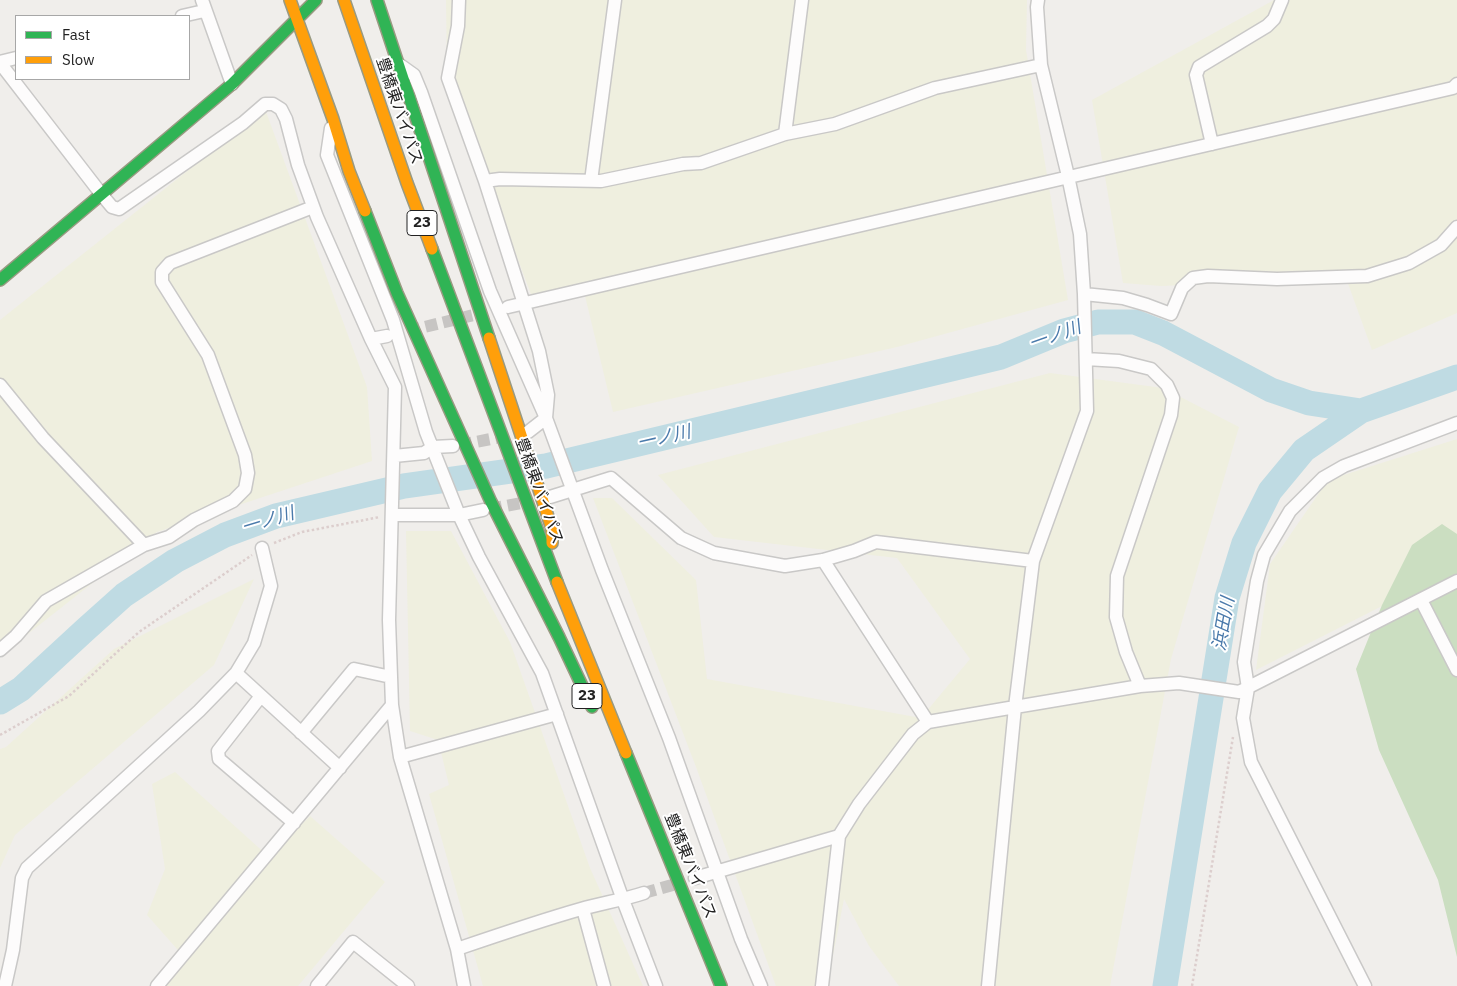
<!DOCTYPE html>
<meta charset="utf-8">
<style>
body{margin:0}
#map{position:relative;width:1457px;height:986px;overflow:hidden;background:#f0eeeb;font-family:"IBM Plex Sans",sans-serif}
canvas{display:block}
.legend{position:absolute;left:15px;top:15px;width:175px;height:65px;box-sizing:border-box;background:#fff;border:1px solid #a7a7a7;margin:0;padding:6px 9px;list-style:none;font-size:15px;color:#222}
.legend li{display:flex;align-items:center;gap:10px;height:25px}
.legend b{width:25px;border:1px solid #a7a7a7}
</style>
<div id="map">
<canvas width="1457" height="986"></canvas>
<ul class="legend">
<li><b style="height:6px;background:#30b455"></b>Fast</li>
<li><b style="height:6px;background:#ff9f0a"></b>Slow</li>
</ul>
</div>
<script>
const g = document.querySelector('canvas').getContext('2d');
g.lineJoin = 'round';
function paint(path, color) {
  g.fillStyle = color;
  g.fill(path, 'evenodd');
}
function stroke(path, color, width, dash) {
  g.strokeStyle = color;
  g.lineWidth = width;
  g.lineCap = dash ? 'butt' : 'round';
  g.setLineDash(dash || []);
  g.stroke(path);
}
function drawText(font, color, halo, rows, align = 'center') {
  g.font = font + ' "IBM Plex Sans","Noto Sans JP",sans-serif';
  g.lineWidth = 4;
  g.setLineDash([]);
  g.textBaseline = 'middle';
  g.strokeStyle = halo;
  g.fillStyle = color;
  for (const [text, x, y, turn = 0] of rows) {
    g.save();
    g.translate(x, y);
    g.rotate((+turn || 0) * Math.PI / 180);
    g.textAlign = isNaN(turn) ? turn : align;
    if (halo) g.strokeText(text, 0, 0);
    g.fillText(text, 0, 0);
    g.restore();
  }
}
const farmland = new Path2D(`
 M446,0h581l-1,50 42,250 -171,47 -284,65 -28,-116 -50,9 -88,-234z
 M1274,0h183v313l-85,37 -26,-72 -185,8 -38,-3 -31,-183z
 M265,109l102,278 5,74 -215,71 -157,124v-336z
 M1050,373l113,15 76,39 -68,232 -61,327h-211l-30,-40 -25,-47 -17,87h-51l-80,-219 -103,-269h19l84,82 11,99 214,39 49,-59 -73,-101 -183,-21 -56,-62z
 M1457,439v129l-201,102 14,-106 58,-84z
 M406,531h45l59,111 80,226 53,118h-160l-54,-192 20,-9 -11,-45 -28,-9z
 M254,579l-40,86 -199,170 -15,33v-119l6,-2 108,-98z
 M175,772l94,85 41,-41 75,66 -87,104h-137l23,-29 -37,-42 18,-46 -13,-85z`);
const forest = new Path2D(`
 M1442,524l15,10v423l-19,-77 -59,-130 -23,-81 26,-64 30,-60z`);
const river = new Path2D(`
 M0,702l21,-13 64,-59 39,-35 51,-34 50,-26 51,-19 128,-30 142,-20 455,-109 63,-26 34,-9h37l28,11 108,57 38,13 52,8
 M1165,986l62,-388 17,-55 26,-52 34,-41 57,-39 96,-34`);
const streetTunnel = new Path2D(`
 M408,331l78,-19
 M460,445l46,-9
 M490,509l42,-8
 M644,893l39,-11`);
const path = new Path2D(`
 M274,543l28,-11 78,-15
 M0,735l69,-39 70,-64 113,-77
 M1192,986l41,-249`);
const street = new Path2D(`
 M202,0l30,84
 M459,0l-1,26 -10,52 37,103 54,170 9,44 -2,23 -18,14
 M1038,0l-1,7 4,58 27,111 12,58 4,60 3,117 -54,150 -18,146 125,-21 39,-3 60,9 218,-111
 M182,16l22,-5
 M0,62l16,-4
 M0,63l102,132 10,12 7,2 124,-86 22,-19h8l8,5 5,10 12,46 19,52 54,122 24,48 -6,233 3,85 8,52 57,192 7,37
 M400,65l14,10 7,17 69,199 56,127 56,152 67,168 72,201 20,47
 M331,128l-4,27 66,165 33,112 33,83 20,42 63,116 81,227 33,86
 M785,134l17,-134
 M1212,144l-16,-69 3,-8 68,-41 7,-7 8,-19
 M485,181l15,-2 101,2 82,-17 18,-1 84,-29 50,-10 100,-36 106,-23
 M591,181l24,-181
 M1084,294l39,4 24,7 24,9 11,-26 11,-10 15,-2 69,3 90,-3 42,-13 32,-18 16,-18
 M508,307l945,-219 4,-4
 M371,339l16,-3
 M1086,359l33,2 32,8 16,16 6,13 -2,17 -54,161 -1,41 10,35 14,34
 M0,385l43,53 101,107 -98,56 -30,35 -16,14
 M394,456l30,-3 9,-6 20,-1
 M550,497l61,-19 70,60 33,15 71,13 38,-6 31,-9 22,-9 157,19
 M392,515h67l24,-5
 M144,545l25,-8 25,-17 39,-19 12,-12 3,-16 -3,-18 -37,-100 -46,-73v-10l8,-9 143,-56
 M823,560l105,162
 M1421,600l36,70
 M236,673l104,95
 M261,696l-43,55 1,8 75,64
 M301,733l53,-64 37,8
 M400,757l157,-43
 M695,878l144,-42
 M583,909l21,77
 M457,949c41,-14 82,-28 124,-40 21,-6 42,-9 63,-16
 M5,986l8,-36 9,-72 5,-10 172,-157 37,-38 18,-30 17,-57 -9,-38
 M157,986l235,-281
 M317,986l36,-44 55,44
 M822,986l17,-150 20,-32 54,-70 15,-12 87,-15 -27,279
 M1365,986l-114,-224 -8,-44 5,-30 -4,-26 13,-81 7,-26 26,-44 33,-33 21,-12 113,-43`);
const fast = new Path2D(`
 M377,0l112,338
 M365,211l32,82 94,209 68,135 33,70
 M432,249l125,333
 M0,280l232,-196 84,-84
 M626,753l95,233`);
const slow = new Path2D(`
 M290,0l43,119 16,52 16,40
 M344,0l63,183 25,66
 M489,338l63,191v14
 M557,582l69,171`);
const shields = [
 [422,223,30],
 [587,696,30]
];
const shieldNames = [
 ["23",422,223],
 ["23",587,696]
];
const streetNames = [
 ["豊橋東バイパス",399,111,71],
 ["豊橋東バイパス",539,491,70],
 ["豊橋東バイパス",690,866,68]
];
const waterNames = [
 ["一ノ川",1055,336,-20],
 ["一ノ川",664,438,-13],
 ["一ノ川",268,521,-17],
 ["浜田川",1224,624,-80]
];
paint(farmland, '#efefdf');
paint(forest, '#cbdec1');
stroke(river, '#bfdbe3', 25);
stroke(streetTunnel, '#c7c5c3', 12, [12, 6]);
stroke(street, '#c9c8c7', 15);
stroke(fast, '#999a82', 14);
stroke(slow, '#999a82', 14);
stroke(path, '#dccecd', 2.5, [2.5, 2.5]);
stroke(street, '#fdfcfc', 12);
stroke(fast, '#30b455', 11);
stroke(slow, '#ff9f0a', 11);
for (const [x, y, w] of shields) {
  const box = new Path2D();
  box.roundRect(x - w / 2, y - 12.5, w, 25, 4);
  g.fillStyle = '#fff';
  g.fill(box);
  stroke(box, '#222', 1);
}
drawText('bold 15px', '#222', null, shieldNames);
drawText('16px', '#222', '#fff', streetNames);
drawText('italic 18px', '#4a7aab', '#fff', waterNames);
</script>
